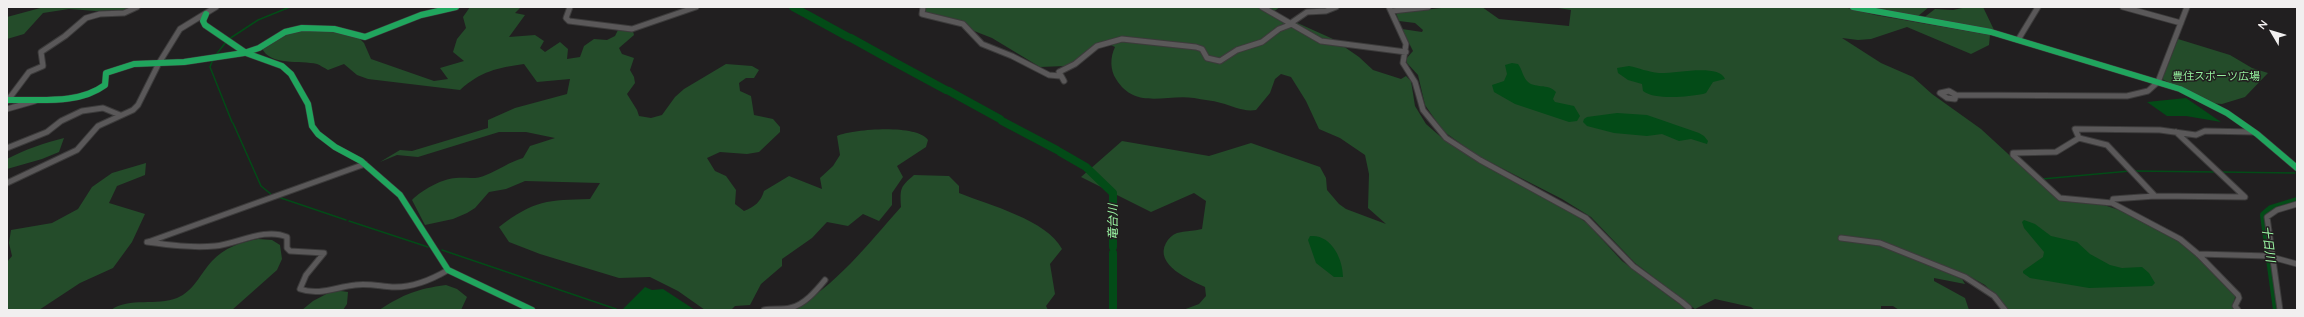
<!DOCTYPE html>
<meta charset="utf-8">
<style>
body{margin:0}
#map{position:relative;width:2304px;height:317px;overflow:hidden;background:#211f20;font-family:Quicksand,sans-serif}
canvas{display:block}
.frame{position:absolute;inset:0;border:8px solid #f1efef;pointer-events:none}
.north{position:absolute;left:2252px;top:12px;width:40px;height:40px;-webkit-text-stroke:3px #221e1f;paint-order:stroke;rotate:308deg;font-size:11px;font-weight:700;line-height:16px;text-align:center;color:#f1efef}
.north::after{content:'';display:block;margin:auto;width:14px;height:18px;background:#f1efef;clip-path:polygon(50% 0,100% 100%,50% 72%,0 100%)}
</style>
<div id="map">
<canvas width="2304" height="317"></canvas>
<div class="frame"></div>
<div class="north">N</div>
</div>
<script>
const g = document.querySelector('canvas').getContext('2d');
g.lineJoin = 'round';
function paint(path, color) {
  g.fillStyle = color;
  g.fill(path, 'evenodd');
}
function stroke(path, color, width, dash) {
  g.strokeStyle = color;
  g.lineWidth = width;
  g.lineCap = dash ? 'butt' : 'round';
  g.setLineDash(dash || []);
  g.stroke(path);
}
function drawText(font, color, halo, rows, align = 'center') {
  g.font = font + ' Quicksand,"Noto Sans JP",sans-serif';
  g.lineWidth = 3;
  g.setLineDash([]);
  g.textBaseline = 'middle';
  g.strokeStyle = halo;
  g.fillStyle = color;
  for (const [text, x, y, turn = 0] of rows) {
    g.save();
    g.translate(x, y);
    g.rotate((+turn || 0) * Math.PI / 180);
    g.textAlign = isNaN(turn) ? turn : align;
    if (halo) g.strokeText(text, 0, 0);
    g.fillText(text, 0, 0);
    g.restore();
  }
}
const green = new Path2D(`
 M44,7h90l-7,3 -31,1 -27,-2 -26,4 -19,21 -17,5v-22z
 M470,7h51l-6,6 10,2 -16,22 26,-2 9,6 -4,7 5,4 15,-10 8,7 -1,10 13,-2 4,-11 10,-7 13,1 8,-4 3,-6 15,1 1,4 -15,13 3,6 12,4 -4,12 4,7 1,6 -8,11 10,16 2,6 12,2 11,-3 13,-18 9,-8 42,-25 26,2 7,4 -5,8h-8l-7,5 1,8 11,5 3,19 19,4 7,8v5l-21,20 -12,2 -27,-2 -13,6 8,13 11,5 10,14 -1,14 9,7c10,-4 17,-9 20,-20l25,-15 33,13 -2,-11 13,-12 7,-11 -3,-19c17,-7 80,-12 91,4l-2,7 -29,19 6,11 -11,16v12l-13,16 -16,-7 -15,12 -21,-4 -15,16 -30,21v7l-21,18 -11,21 -15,1 -4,4h-26l-27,-19 -28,-14 -31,1 -79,-24 -31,-12 -10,-15c35,-27 49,-27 91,-28l10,-16 -75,-2 -19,8 -17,3 -14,16 -8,5 -14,6 -28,6 -13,-25c10,-10 29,-21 44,-22 11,-1 20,2 30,-3 13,-5 23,-13 37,-17l7,-12 25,-8 -29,-6h-27l-81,25 -21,-2 -17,7 20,-12 12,1 76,-23v-8l27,-12 52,-14 3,-15 -33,3 -13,-18c-27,4 -43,7 -64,26l-92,-11 -11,-4 -13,-11 -16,6c-4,-2 -8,-5 -11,-6 -16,-4 -48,2 -55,-16l31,-19 39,1 26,7 6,6 7,16 63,22 14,-2 -8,-11 24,-7 -11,-9 4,-13 9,-11 -3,-11z
 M922,7h358l-7,5 60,27 26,18 14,13 28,9 5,-3 5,5 4,25 11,18 16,14 33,22 96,51 17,13 34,37 63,47 -1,2h-501l16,-6 7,-8 -1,-9c-15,-7 -51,-22 -39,-44 2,-4 6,-8 11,-10 8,-2 17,-2 25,-4l4,-28 -12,-8 -43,19 -70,-35 41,-36 87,15 42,-13 69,24 6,11 1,12 12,14 7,5 40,15 -18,-16 1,-34 -4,-19 -25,-17 -21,-9 -13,-28 -15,-24 -10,-3 -6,5 -5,14 -14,17c-13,2 -23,-4 -35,-7 -9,-3 -18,-3 -27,-5 -29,-4 -59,12 -78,-19 -6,-9 -6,-22 -1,-32l-6,-3h-10l-20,15 -14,7 -25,1 -48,-29 -69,-27z
 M1450,7h32l17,12 70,7 2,-16 -19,-3h292l31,8 115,20 -1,10 -18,9 -64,-27 -36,12 -13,1 -16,-2 39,25 32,14 19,17 49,35 75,69 6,2 42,5 21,7 59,32 52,51 -4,11 3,4h-226l-24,-25 -18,-10 -90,-35 -39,-4 1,4 42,6 81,33 3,5 -31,-6v3l31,17 4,12h-70l-6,-4h-12v4h-126l-4,-3 -36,-8 -20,10 -60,-46 -44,-46 -29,-18 -84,-43 -35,-25 -18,-26 -7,-30 -11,-12 -1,-4 7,-8 -11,-22 20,3 1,-2 -8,-7 -16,-2 -3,-8z
 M1861,7h68l-12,10z
 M1967,7h16l12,25 -40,-9 -33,-4 13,-10 18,1z
 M2178,39l52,16 22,13 16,5 -23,24 -23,7 -13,-1 -47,-24z
 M64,138l-5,14 -17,7 -35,10v-10c19,-10 37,-16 57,-21z
 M146,163l-1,12 -28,11 -8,17 36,11 -13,28 -19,26 -33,15 -41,27h-32v-48l5,-6 -3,-13 2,-13 41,-7 26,-14 14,-22 20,-14z
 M914,175l35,1 10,10v7c30,12 88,27 103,56l-12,15 5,30 -9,12 2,4h-256c44,-24 76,-66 109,-103 -1,-19 -1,-20 13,-32z
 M258,239l14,1 8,5 2,14 -5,11 -45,40h-121c18,-13 46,-4 66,-12 17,-7 23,-24 35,-37 12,-13 29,-19 46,-22z
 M446,285l11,4 10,8 -6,13h-82c25,-16 38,-21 67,-25z
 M334,290l14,2 -1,12 -4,6h-41l11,-9z`);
const water = new Path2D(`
 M1512,63l6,1c4,5 5,13 9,17 7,8 21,2 29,11l-3,7 2,3 19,4 6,10 -3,5 -8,1 -54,-18 -21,-12 -2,-7 12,-4 3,-7 -2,-9z
 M1629,66c10,2 19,6 30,7 15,1 60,-10 66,6l-12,3 -7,11 -3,1c-15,3 -49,6 -60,-3l-1,-7 -14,-4 -10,-7 -1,-5z
 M2186,98l35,24 -35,-6h-19l-20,-14z
 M1617,113l30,2 52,18 5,3 4,5 -1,3 -16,-5 -12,2 -17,-7 -15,2 -33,-3 -27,-7 -4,-4 1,-3 3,-2z
 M2024,220l11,4 16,12 26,6 13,12 20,11 12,3 20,-1 7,6 6,10 -3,3 -63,2 -59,-10 -7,-5v-2l20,-14 1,-5 -20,-24 -2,-6z
 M1310,236c22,-2 33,24 33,41h-9l-18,-14 -8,-23z
 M645,287l7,3 11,-1 32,21h-73z`);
const stream = new Path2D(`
 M229,39l29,-19 32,-13
 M215,56l11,-14
 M213,59l-3,8 22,55
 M233,123l28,63 11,9
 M2133,171l83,1
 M2221,172l74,1
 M2042,179l88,-8
 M278,197l68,23
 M349,221l79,26
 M442,250l174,59`);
const river = new Path2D(`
 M793,7l11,6
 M806,14l42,23
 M851,38l45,25
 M898,64l48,26
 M949,91l51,28
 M1002,121l55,29
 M1060,152l26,15 27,26v54
 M1113,253v57
 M2277,310l-13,-95 7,-6 26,-8`);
const minor = new Path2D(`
 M570,7l-4,11 3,3 63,8 64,-22
 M923,7l-1,7 41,10 19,20 30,12 37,19 11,1
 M1262,7l59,34 85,11
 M1389,7l17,37 -3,19 12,19 8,28 23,28 34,22 106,58 47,48 49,36 7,6 -1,2
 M1853,7l138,25 189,57 47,24 30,21 40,34
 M2123,7l58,16
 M1392,11l36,-4
 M206,14l-3,7 2,4 41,28 36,13 9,8 17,30 4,22 6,8 17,13 26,14 39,34 48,75 84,40
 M1291,23l16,-11 19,-1 10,-4
 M2018,40l20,-33
 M1064,81l-5,-9 16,-8 22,-18 25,-7 74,8 6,2 5,9 13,3 17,-11 25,-8 17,-13 13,-5
 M1949,91l7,4 -1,4 -8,-1 -7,-5z
 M1956,95l171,1 21,-5 10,-9 29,-75
 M7,100c32,-1 71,5 98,-15l1,-12 28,-9 50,-2 60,-9 15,-5 26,-16 17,-4 32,1 31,8 56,-22 35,-8
 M8,100l21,-28 14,-6 -2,-14 24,-16 21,-18 14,-4 24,-1 13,-6
 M7,109l28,-8
 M2079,138l-23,14 -43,1v2l47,43 52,5 68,36 18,15 40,41 1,3 -4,8 3,4
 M7,148l40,-16 14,-11 21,-10 21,-3 17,7
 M7,183l70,-33 21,-24 35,-16 5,-5 21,-42 21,-34 36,-22
 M2155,196l-48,-51 -28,-7 -4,-9 85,1 36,5 9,-4 48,1
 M2112,203l1,-4 42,-3 90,1 -69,-65
 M1841,238l39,5 85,34 29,19 11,14
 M147,242c22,3 45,6 68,4 22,-2 50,-19 72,-9v11l3,3 34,2 -18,22 -6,14c19,7 36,-2 55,-4 12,-2 24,1 37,2 20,1 39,-7 56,-17
 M148,242l217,-78
 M2198,254l70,2 29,8
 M764,310c9,-2 17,0 26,-2 14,-3 26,-17 35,-28
 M2280,310l-13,-93 10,-7 20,-6`);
const cycleway = new Path2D(`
 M1853,7l138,25 189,57 47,24 30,21 40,34
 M206,14l-3,7 2,4 41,28 36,13 9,8 17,30 4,22 6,8 17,13 26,14 39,34 48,75 84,40
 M7,100c32,-1 71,5 98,-15l1,-12 28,-9 50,-2 60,-9 15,-5 26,-16 17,-4 32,1 31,8 56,-22 35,-8`);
const parkNames = [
 ["豊住スポーツ広場",2216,77]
];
const waterNames = [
 ["竜台川",1113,222,-90],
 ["十日川",2268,244,83]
];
paint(green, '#244c2a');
paint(water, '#034b17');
stroke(stream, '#034b17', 1.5);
stroke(river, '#034b17', 8);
stroke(minor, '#3c3b3b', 7);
stroke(minor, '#5a5859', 5);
stroke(cycleway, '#20a55d', 6);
drawText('11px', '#93ee9c', '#221e1f', parkNames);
drawText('italic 12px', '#9bf7a4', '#221e1f', waterNames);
</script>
